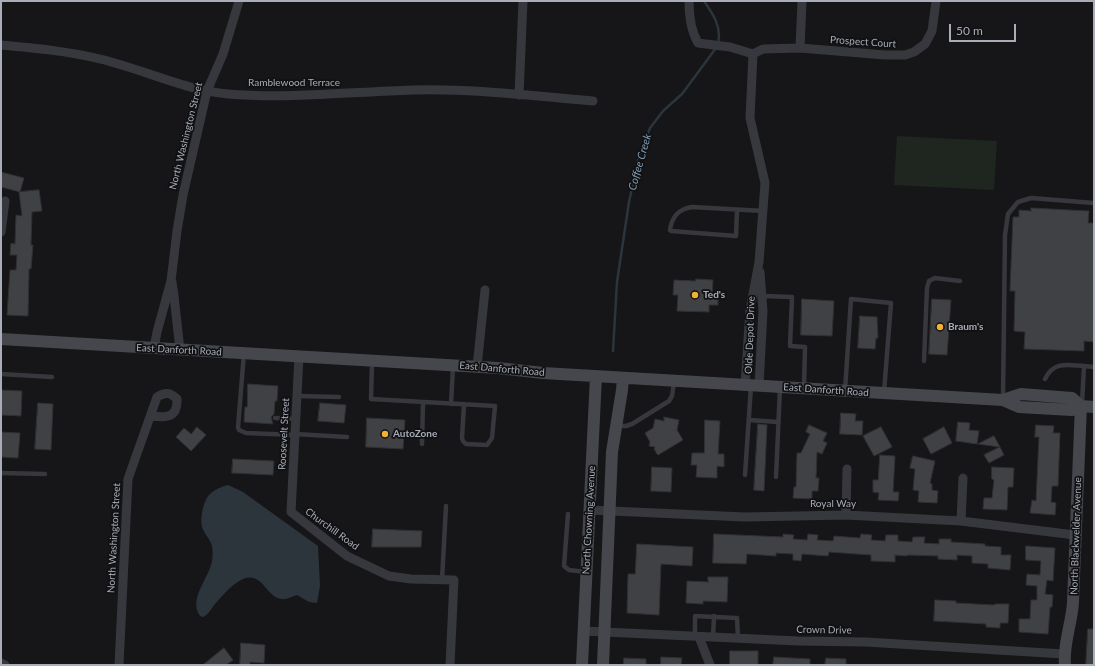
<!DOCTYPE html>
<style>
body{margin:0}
#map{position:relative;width:1095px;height:666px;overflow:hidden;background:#161618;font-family:Lato,sans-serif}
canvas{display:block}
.frame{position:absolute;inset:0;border:2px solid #a8adb8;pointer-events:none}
.scale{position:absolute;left:949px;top:24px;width:67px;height:18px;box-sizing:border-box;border:2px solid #a8adb8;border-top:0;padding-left:5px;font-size:12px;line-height:14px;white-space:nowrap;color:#a8adb8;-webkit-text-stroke:3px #111113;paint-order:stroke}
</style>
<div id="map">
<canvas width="1095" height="666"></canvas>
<div class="frame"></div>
<div class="scale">50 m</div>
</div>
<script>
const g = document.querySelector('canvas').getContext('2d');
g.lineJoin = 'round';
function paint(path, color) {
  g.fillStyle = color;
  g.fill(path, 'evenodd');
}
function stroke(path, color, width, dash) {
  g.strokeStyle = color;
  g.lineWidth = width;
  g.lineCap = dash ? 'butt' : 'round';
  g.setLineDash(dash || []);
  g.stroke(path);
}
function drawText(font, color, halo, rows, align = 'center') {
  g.font = font + ' Lato,sans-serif';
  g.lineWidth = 3.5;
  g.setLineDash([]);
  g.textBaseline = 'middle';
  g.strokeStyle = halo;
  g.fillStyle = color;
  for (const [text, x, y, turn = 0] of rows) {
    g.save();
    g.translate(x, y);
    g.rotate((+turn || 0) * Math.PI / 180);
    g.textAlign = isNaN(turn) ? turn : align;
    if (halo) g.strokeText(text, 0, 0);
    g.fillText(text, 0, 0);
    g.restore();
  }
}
const green = new Path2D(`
 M897,136l100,5 -3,49 -100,-5z`);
const water = new Path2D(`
 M228,485l15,7 75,54 2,40 -3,17 -8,-1 -12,-7c-4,1 -11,5 -15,4 -16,-1 -19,-28 -39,-20 -10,4 -21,17 -28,25 -4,5 -6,10 -12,13l-3,-1c-12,-17 9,-38 12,-55 1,-5 1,-13 -1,-18 -3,-6 -7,-10 -9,-16 -2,-9 1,-25 7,-32 6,-6 12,-8 19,-10z`);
const stream = new Path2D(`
 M704,1c9,13 18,26 14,42
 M613,351l4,-69 12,-80 10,-46 11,-28 13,-17 19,-17 34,-46`);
const building = new Path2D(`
 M1,172l23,6 -4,14 -19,-5z
 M39,190l3,21 -10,1 -1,33h2l-2,24h-2l-1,47 -21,-1 3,-45h6l1,-15h-7l1,-12 4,1 1,-29 6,1 -3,-24z
 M1031,208l58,3 -1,12h6v119l-10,-1v10l-60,-2 1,-17 -11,-1 1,-40h-5l3,-74h6v-7l12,1z
 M696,279l17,1 -1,18h6v7h-9v7l-32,-1 1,-16h-5l1,-15 21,1z
 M802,299l32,2 -2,35 -31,-1z
 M932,299l19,1 -4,55 -18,-1z
 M860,316l17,1 1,21h-2l-1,11 -17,-1z
 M248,384l30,2 -1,15h-2l-1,13 -3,3 2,7 -29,-2 1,-15h2z
 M1,390l21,1 -1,25 -20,-1z
 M38,403l15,1 -2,46 -16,-1z
 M320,403l26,2 -2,18 -26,-2z
 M841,413l15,1 -1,7h8l-1,14 -22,-1z
 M664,417l15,3 -2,10 6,10 -25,15 -2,-2v-2l-2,-1 1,-3 -6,-1 1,-4 -5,-9 8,-5 2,-9 9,2z
 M367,418l38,2 -2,29 -37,-2z
 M705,420l15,1 -2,33h6v13l-7,-1v12l-21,-1 1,-12h-6l1,-12h12z
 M958,422l12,1 -1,7 10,1 -2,13 -21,-3z
 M758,424l9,1 -3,66 -10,-1z
 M809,425l18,8 -4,8 4,2 -5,11 -5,-2 -1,26h3l-1,13h-6v8l-19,-1 1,-11h2l1,-34h4l9,-19 -4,-2z
 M1036,425l18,1 -1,7h7l-2,53h-6l-1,16 5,1 -1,12 -25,-2 2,-13 4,1 3,-64h-4z
 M197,427l9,8 -15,16 -15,-14 8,-9 7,6z
 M881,427l11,20 -18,9 -11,-20z
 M944,427l8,16 -21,11 -8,-15z
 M1,432l19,1 -2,25 -17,-1z
 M994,436l6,11 -22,-3z
 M1000,447l4,8 -15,8 -5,-8z
 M880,455l15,1 -2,36h6l-1,9 -20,-1 1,-7 -6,-1v-12h5z
 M913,456l22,5 -5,22 2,1v6l6,1 -1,12 -19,-1 1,-11 -6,-1 2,-21 -5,-1z
 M233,459l41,2 -1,14 -41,-2z
 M652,467l20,1 -1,24 -20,-1z
 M992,467l22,1 -1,19h-5l-1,23 -24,-1 1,-11h8l2,-18 -2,-1z
 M373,529l49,2 -1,16h-49z
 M714,534l69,3v-3l11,1 -1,4 14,1 1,-6 10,1 -1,5 16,1 1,-5 26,2 1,-4 11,1 -1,5 14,1 1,-6h12v6l14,1 1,-5h12l-1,6 15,1v-5h12v3l34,2v2l16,1v8h10l-1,15 -22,-2v-4l-16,-1v-7l-15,-1v5l-19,-1v-3l-31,-1v1l-12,-1v7l-24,-1v-6l-42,-3 -1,4 -26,-2 -1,7 -8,-1v-6l-17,-1v3l-29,-2 -1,10 -33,-1z
 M637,544l56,3 -1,19 -31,-2 -2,51 -32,-2 1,-39h7z
 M1026,546l29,2 -2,33 -6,-1 -2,14 8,1 -1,12h-2l-2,27 -29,-2v-13h11l1,-19h6v-14l-11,-1 1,-11 13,1 1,-14 -15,-1z
 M708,577h20l-1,25 -24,-1v3l-17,-1 1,-22 21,1z
 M935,600l21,1v2l38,2 1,-1h14l-1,19h-8v5l-14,-1v-3l-52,-3z
 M1088,629h6v36h-8z
 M241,643l24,2 -1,18 -14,-1v3h-10z
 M224,648l9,12 -7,5h-23z
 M730,651h28v14h-28z
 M661,657l21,1 -1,7h-20z
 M774,657l36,2v6h-37z
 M624,658l22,1v6h-22z
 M826,658l20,1v6h-21z`);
const lane = new Path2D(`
 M737,210l-1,26 -65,-5 -1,-1c2,-14 9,-21 22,-23l72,4
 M763,296l29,1 -2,49 15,1 -1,41
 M244,353l-6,74 1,3 7,3 49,2
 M924,361l3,-73 2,-7 6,-3 25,3
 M372,362l-1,37c41,2 82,5 124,7l-3,32 -5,7 -21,-1 -3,-3 -1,-3 2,-34
 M1,374l51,3
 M1045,379c9,-18 22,-14 39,-13
 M845,391l6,-92 40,4 -7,89
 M297,396l42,1
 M1003,398l2,-163 3,-21 10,-12 13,-4 63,5
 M451,404l2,-37
 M1082,404l2,-38 10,1
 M275,418l21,1
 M749,420l29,2
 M617,426h9l6,-2 37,-23 3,-5 2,-14
 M295,434l52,3
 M422,444l1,-42
 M1,473l44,1
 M745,475l6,-89
 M776,477l4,-89
 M568,514l-4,52 5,4 17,2
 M442,580l4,-74
 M695,637v-21l42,2 1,21
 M713,637l1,-21`);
const street = new Path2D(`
 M689,1c0,14 2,30 9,42l32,4 23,7
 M1,45c33,3 66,6 99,14 43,10 83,31 128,35 61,5 123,-2 184,-4 60,-2 121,6 181,11
 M800,48l2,-47
 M753,54l10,-5 37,-1 85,7h20l9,-3 11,-8 7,-13 4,-30
 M519,95l4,-94
 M1,232l4,-31
 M172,282l2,14 6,54
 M154,348l3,-16 14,-51 6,-50 6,-36 24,-104 16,-37 16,-53
 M299,356l-8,156 56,44 42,20 22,3 43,1 -4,85
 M477,367l8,-77
 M745,384l5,-74 9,-48 6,-79 -15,-65 3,-64
 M759,385l4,-74 -3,-39
 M589,510l156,7 101,-2 115,6 114,14
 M846,515l1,-46
 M961,521l2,-43
 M583,631l215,10 68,1 198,12
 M699,637l11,28
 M1,663l4,2
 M119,665l9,-186 29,-82c8,-5 13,-5 20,2 1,19 -11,19 -26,17`);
const secondary = new Path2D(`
 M1,339l497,29 45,5 460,27 16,7 53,3 9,-4 13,1
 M1003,400l18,-6 51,4 9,8
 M582,665l14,-289
 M603,665l9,-213 10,-62 1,-12
 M1065,665c-2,-22 7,-42 8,-63 3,-66 5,-131 8,-196`);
const markers = [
 [695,295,4,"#f2b134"],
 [940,327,4,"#f2b134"],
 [385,434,4,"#f2b134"]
];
const streetNames = [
 ["Prospect Court",863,42,4],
 ["Ramblewood Terrace",294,83],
 ["North Washington Street",186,136,-76],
 ["Olde Depot Drive",750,335,-88],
 ["East Danforth Road",179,350,3],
 ["East Danforth Road",502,369,5],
 ["East Danforth Road",826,390,4],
 ["Roosevelt Street",284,434,-87],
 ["Royal Way",833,504],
 ["North Chowning Avenue",589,520,-87],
 ["Churchill Road",332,529,36],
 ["North Blackwelder Avenue",1076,536,-88],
 ["North Washington Street",114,538,-87],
 ["Crown Drive",824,630,1]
];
const poiNames = [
 ["Ted's",703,295],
 ["Braum's",948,327],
 ["AutoZone",393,434]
];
const waterNames = [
 ["Coffee Creek",640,162,-74]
];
paint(green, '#1e261f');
paint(water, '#2c353c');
stroke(stream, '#2c353c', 2.5);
paint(building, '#404145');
stroke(building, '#303034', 1);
stroke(lane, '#37383d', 4.5);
stroke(street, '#37383d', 9);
stroke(secondary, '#45474d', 12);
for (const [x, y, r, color] of markers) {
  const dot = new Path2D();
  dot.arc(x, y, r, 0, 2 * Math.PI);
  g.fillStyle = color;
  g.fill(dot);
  stroke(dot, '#111113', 1.5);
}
drawText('10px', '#a8adb8', '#111113', streetNames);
drawText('bold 10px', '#a8adb8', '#111113', poiNames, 'left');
drawText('italic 11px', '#7f9bb3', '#111113', waterNames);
</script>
